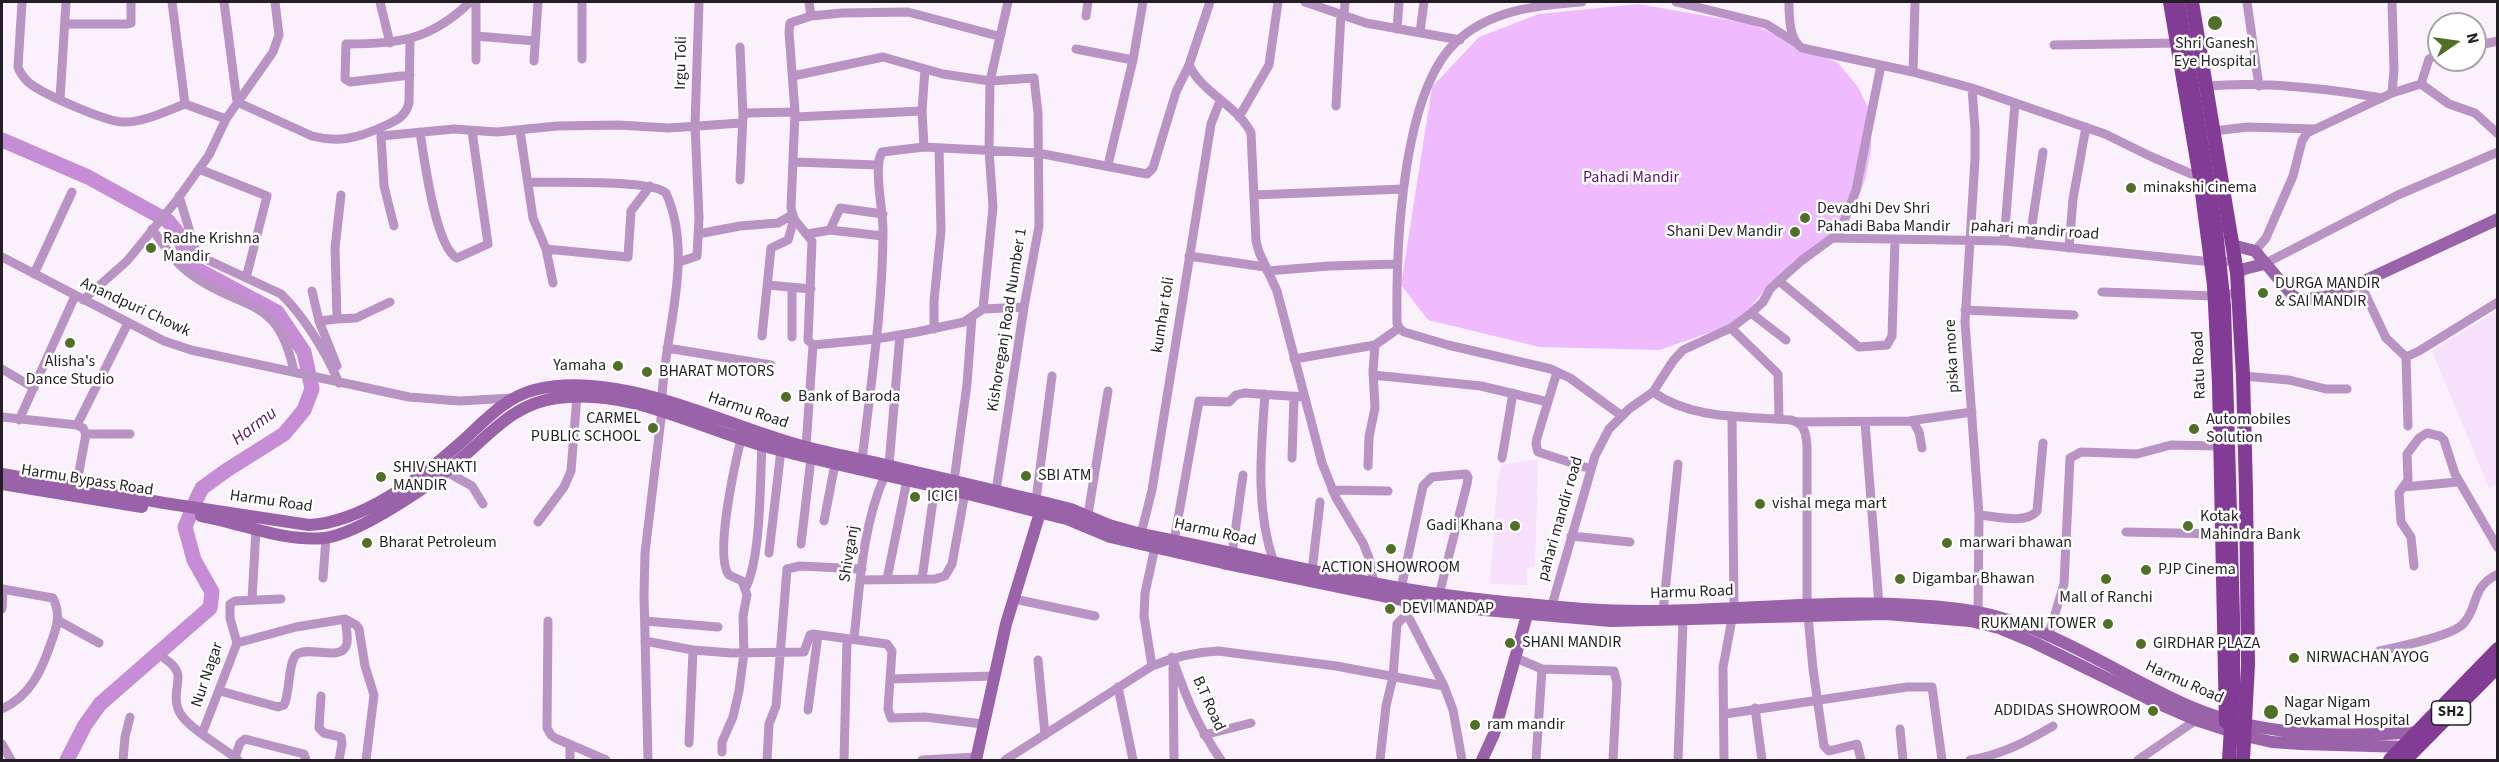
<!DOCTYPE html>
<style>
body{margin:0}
#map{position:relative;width:2499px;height:762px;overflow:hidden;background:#faf1fd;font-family:"Source Sans 3",sans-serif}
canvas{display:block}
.frame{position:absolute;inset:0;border:3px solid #231d24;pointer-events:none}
.north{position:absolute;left:2427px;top:12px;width:60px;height:60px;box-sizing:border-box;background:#fff;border:2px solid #a7a5a7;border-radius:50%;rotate:77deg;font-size:16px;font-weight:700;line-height:24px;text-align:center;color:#231d24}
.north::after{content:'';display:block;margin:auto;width:21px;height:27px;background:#517026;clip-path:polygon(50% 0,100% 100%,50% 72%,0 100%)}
</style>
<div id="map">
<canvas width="2499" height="762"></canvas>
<div class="frame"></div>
<div class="north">N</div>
</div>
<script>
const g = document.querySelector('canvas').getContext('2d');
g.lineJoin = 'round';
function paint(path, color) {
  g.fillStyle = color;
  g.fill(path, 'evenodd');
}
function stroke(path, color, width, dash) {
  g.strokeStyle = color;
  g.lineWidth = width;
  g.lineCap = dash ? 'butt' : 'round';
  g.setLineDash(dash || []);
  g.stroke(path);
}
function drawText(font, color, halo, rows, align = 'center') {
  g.font = font + ' "Source Sans 3",sans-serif';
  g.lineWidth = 5;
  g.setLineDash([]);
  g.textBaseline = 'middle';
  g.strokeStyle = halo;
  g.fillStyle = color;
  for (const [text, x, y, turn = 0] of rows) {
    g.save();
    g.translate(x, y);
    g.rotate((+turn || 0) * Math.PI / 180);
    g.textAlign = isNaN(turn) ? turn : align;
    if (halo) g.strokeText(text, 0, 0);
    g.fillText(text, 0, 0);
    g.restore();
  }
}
const built = new Path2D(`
 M2497,311v173l-8,4 -57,-137z
 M1538,459l-3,107 -8,3v16l-37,-1 7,-99 4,-20z`);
const green = new Path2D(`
 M1638,4l114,20 86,39 20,24 13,26v36l-5,28 -11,29 -15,26 -69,50 -21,26 -24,19 -67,23 -119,-3 -112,-27 -27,-35 31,-198 47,-50 60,-23z`);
const river = new Path2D(`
 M2,140l86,37 80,44 9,11 14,34 86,46 27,40 8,37 -8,21 -20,24 -57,36 -25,18 -5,10 -12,29 9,33 18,32 -2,16 -110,96 -15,21 -18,35`);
const street = new Path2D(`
 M22,2l-4,65c2,6 5,10 10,15 14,12 77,39 94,40 21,1 44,-11 63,-18
 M172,2l13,102 41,15
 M224,2l13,100 75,34c26,7 46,2 70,-9 13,-6 23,-9 27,-24l1,-63
 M380,2l10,41
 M809,2l2,14
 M1210,2l-21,63c13,28 49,41 62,68l5,108 3,11 18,39 45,172 14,35 27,45 6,15 5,25
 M1305,2l61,21 94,17
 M1582,2c-45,3 -94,8 -128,42 -53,53 -58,206 -57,279l2,5 5,4 44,13 103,24 19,9 52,38
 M1676,2l90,22 29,18
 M1789,2c0,14 0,38 13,46l111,24 59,16 133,46 47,23 51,22
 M2247,2l12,84
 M2392,2l2,67 -2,24
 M1344,15l1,-13
 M1086,16l2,-14
 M65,24h61l5,-1v-21
 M1397,29l2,-27
 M1420,32l4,-30
 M476,36l59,5
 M998,36l-90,-24 -66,1 -31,3 -21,7 -1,9 6,80 -4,96 3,11 18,22 -4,99 5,5 63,-6 41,-7 47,-10 19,-13 41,-2
 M2054,45l123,-2
 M2475,46l23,-5
 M740,47l3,69
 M1076,49l57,11
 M582,59v-57
 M476,60v-58
 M534,61l4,-59
 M1913,72l2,-70
 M410,75l-60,7 -5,-3 1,-35c53,0 85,-4 124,-42
 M793,76l90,-19 60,17 47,7 44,-3 4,35 1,113 -15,81 -28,184
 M2421,84l8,-25 10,-5
 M2207,86c57,-5 118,2 175,12
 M1972,88l3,41v30l-10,163 14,193 -1,102
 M60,99l6,-97
 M1336,106l5,-92
 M795,117l127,-6
 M1239,117l30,-52 9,-63
 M520,131l13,87 13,31 7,34
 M2214,131l34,-4 67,2
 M420,132c4,25 15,115 37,126l31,-14 -16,-113
 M924,147l-2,-36 3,-42
 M794,162l84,3
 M1108,165l25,-105 10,-58
 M199,169l68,27 -21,82
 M740,180l3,-64 4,-3 48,-1
 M528,182c25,1 123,-3 138,11 29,65 -2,139 -4,206
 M1254,195l149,-6
 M179,196l18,59 84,39c23,22 46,60 58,89
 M394,226l-10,-40 -3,-50 73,-7 43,3 60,-6 61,-1 51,3 72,-5
 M152,229c12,16 23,35 40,46 53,38 86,19 102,97
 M830,230l53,6
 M698,234l42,-8 38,-3 14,-8
 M808,234l22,-4 10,-22 43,6
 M1833,238l171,3 208,21 23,-1
 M2004,241l11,-138
 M2029,244l14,-92
 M2069,248l4,-49 13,-72
 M546,249l82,8 3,-46 19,-25
 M2255,251l11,-13 27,-62 9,-35 5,-8 85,-40 29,-9 28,20 26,9 23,21
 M1189,256l76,11
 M2,257l162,84 27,9 218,47 51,4 52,-3
 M679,262l18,-6 2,-38 -4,-93 4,-123
 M2264,264l134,-69 100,-43
 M1267,271l62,-5 68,-2
 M34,274l38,-82
 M1779,281l80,66 28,-2 5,-9 3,-96
 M2360,283l26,55 20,19 13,-6 79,-49
 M768,285l43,4
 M792,288v49
 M312,291l7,30
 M2102,292l112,4 23,-3
 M83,300l44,-39 50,-61 32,-45 17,-36 47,-67 6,-17 -4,-33
 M983,309l10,-102 -4,-57 1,-69 18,-79
 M1965,310l109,5
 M1751,313l35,27
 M337,319l19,-1 34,-16
 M1731,328l47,46 1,45
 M934,329v-28l7,-70 -2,-83
 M762,336l9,-88 17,-8 6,-21
 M667,348l104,17
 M2406,357l2,69
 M1294,359l81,-14 24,-17
 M337,366l-18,-45 18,-2 -2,-71 6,-53
 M2,369l32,19
 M1557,372l-20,66 -1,6 2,8 53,17
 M1373,375l108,11 67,16
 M2243,376l46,4 37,9h21
 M1653,392c39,28 92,24 138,28 14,3 15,14 16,26v160
 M1265,394c-4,57 -10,114 9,169
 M1732,416l2,192
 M2,417l75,8 51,-102
 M19,420l56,-124
 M1909,421l63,-9
 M1797,422l116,-1 6,11 3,16
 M1865,422l14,183
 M86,434h44
 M806,447l7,-102
 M1292,458l2,-62
 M1502,458l11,-65
 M862,460c9,-77 21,-154 21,-231 0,-19 -10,-63 -1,-77l42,-5 114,6 109,21 6,-6 23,-76 13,-27
 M889,465l11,-130
 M1368,466l1,-29 6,-29 -2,-37 2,-26
 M445,471l27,15 11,18
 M954,481l13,-97 5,-67
 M2403,487l55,-5
 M76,488l10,-54 -3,-6 -6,-3
 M1332,490l56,1
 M1036,500l16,-124
 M1088,515l20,-124
 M1979,515c16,1 46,10 58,-4l6,-68
 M824,521l11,-57
 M538,522l26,-35 7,-16 6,-75
 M2126,532l96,2
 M1141,534l11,-44 59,-366 9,-23
 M1571,536l59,6
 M1174,541l25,-140 30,1 7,-7 8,-2 60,4
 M801,544l10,-86
 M769,553l12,-103
 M1232,554l11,-79
 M2414,566l-3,-29 -10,-15 -2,-29 9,-13 -1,-26 12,-16 8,-5 13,3 4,4 11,34 43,74
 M1312,571l8,-69
 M323,578l3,-40
 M887,579l20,-99
 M922,579l13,-93
 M861,580l74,-1 10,-3 7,-12 13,-71
 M746,587c15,-29 14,-106 16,-142
 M2,589l51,9c8,16 4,29 -2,45 -10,29 -21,53 -49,66
 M1439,595l28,-111 1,-7 -2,-3 -34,3 -9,9 -22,103 6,25 37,72 9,24 9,50
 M1014,599l81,17
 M252,600l4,-71
 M1552,605l43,-149 14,-27 20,-20 24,-17 20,-31 10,-11 48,-22 20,-15 12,-11 7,-13 31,-28 34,-25 6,-7 15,-39 25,-125
 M2,609l1,-20
 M1663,612l15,-148
 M1808,616l5,53 11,77 5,5 28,-7 4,16
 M345,619l11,6 3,4 6,37 9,29 -8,65
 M59,621l40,22
 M548,621l-1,107 4,7 4,3 51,22
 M645,621l73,6
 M2048,637l16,-53 6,-126 11,-6 56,2 34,-9 48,1
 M854,639c6,-55 8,-112 31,-164
 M645,641l48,9 38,3 73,-1 6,-17 3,-1 74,10 5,7 -4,58 3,9 34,-1 58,7
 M2379,651c18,-4 75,-15 85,-28 16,-19 6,-35 34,-49
 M1172,657c14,40 25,68 49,103
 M1516,658l26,11 72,2 3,12 -4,77
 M165,659c25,16 5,28 13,50 6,18 46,38 60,51
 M1038,660l7,75
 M1152,666l-8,-50 1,-23 10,-46
 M1173,667l1,93
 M890,679l104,-3
 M1118,687l15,73
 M220,691l58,16 6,-2c6,-12 4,-42 12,-50 12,-11 47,9 51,-12 1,-8 -1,-17 -2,-24l-49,8 -59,16
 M321,696l-2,32 5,5 17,4 1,7 -3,16
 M1755,708l7,52
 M808,710l10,-75
 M1725,714l182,-27h25l10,73
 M1900,729l3,31
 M202,734l35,-91 -7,-25v-14l5,-3 46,-2
 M1204,735l47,-12
 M689,743l4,-93
 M2,744l9,16
 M722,752v-10l11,-25 6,-26 5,-38 -1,-37 4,-21 -5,-14 -13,-6c-15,-19 6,-111 12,-136
 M235,757l5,-14 5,-4 55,14 4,1 2,6
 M123,760l2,-23 5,-20
 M570,760v-15
 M648,760l-4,-165 1,-42 17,-143
 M767,760l2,-36 7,-18 11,-137 13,-3 62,3
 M844,760l3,-121
 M922,760l55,-3
 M1005,760l147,-94c22,-9 42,-14 66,-15l118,15 108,20
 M1380,760l6,-54 7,-29 4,-53 10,-10
 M1536,760l6,-91
 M1678,760l5,-139
 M1724,760l-1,-93 9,-48
 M1970,760c31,-5 56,-18 83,-34
 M2138,760l58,-40`);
const secondary = new Path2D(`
 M2232,245l23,6 38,45 7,4 25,-3 35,-14 138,-64
 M2237,273l7,-4 20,-5
 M2,474l162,29 145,22c51,-2 111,-46 149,-80 23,-20 45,-47 76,-55 84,-22 191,36 272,57 32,8 65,14 97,22 56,13 112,26 168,40l38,16 32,9c88,17 176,40 265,55 58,10 118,15 177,20 125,9 251,-16 376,0 83,10 155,64 230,97 74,32 155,31 234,26
 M2,484l140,23
 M201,516c40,7 82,26 123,22 36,-4 113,-57 140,-82 29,-25 52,-53 93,-58 72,-10 139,29 207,48 66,18 132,31 199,47 35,8 69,18 104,26l43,18 113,26 204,42 184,16 275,-7 84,7 29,7 36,15 122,60 39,17 49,16 27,6 29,2 107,3
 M976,760l30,-136 36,-118
 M1482,760l12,-26 36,-130`);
const primary = new Path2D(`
 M2170,2l30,176 14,107 5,99 7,338
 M2192,2l45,271 6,103 3,115 2,173 -5,96
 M2390,760l108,-111
 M2405,760l93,-94`);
const primaryBridge = new Path2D(`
 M2178,2l38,228 8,76 9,311v78l-4,65`);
const markers = [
 [2215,23,8,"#517026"],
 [2131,188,6,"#517026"],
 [1805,218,6,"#517026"],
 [1795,232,6,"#517026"],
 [151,248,6,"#517026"],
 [2263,293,6,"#517026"],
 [70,343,6,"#517026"],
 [618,366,6,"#517026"],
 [647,372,6,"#517026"],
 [786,397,6,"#517026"],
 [653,428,6,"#517026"],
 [2194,429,6,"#517026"],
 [1026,476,6,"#517026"],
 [381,477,6,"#517026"],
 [915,497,6,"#517026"],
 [1760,504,6,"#517026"],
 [1515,526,6,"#517026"],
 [2188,526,6,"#517026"],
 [367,543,6,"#517026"],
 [1947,543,6,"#517026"],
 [1391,549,6,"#517026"],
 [2146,570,6,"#517026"],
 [1900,579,6,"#517026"],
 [2106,579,6,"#517026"],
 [1390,609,6,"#517026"],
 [2108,624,6,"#517026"],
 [1510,643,6,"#517026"],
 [2141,644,6,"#517026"],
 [2294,658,6,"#517026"],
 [2153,711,6,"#517026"],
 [2271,712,8,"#517026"],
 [1475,725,6,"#517026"]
];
const shields = [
 [2451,713,39]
];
const shieldNames = [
 ["SH2",2451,713]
];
const poiNames = [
 ["Shri Ganesh",2215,44,"center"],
 ["Eye Hospital",2215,62,"center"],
 ["minakshi cinema",2143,188],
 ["Devadhi Dev Shri",1817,209],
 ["Pahadi Baba Mandir",1817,227],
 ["Shani Dev Mandir",1783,232,"right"],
 ["Radhe Krishna",163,239],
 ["Mandir",163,257],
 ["DURGA MANDIR",2275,284],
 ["& SAI MANDIR",2275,302],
 ["Alisha's",70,362,"center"],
 ["Dance Studio",70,380,"center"],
 ["Yamaha",606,366,"right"],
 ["BHARAT MOTORS",659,372],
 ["Bank of Baroda",798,397],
 ["CARMEL",641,419,"right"],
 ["PUBLIC SCHOOL",641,437,"right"],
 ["Automobiles",2206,420],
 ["Solution",2206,438],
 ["SHIV SHAKTI",393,468],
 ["MANDIR",393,486],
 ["SBI ATM",1038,476],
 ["ICICI",927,497],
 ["vishal mega mart",1772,504],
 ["Kotak",2200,517],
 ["Mahindra Bank",2200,535],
 ["Gadi Khana",1503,526,"right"],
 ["Bharat Petroleum",379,543],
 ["marwari bhawan",1959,543],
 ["ACTION SHOWROOM",1391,568,"center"],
 ["PJP Cinema",2158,570],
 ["Digambar Bhawan",1912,579],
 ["Mall of Ranchi",2106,598,"center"],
 ["DEVI MANDAP",1402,609],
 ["RUKMANI TOWER",2096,624,"right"],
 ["SHANI MANDIR",1522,643],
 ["GIRDHAR PLAZA",2153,644],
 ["NIRWACHAN AYOG",2306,658],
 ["Nagar Nigam",2284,703],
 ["Devkamal Hospital",2284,721],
 ["ADDIDAS SHOWROOM",2141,711,"right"],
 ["ram mandir",1487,725]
];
const streetNames = [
 ["Irgu Toli",682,63,-89],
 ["pahari mandir road",2035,231,4],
 ["Anandpuri Chowk",135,308,25],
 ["kumhar toli",1164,315,-81],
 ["Kishoreganj Road Number 1",1008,320,-81],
 ["piska more",1953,356,-93],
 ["Ratu Road",2200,365,-92],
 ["Harmu Road",748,411,19],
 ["Harmu Bypass Road",87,481,9],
 ["Harmu Road",271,502,8],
 ["pahari mandir road",1561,519,-74],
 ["Harmu Road",1215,533,12],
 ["Shivganj",850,554,-81],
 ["Harmu Road",1692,593,-2],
 ["Nur Nagar",208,675,-71],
 ["Harmu Road",2184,683,24],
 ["B.T Road",1208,704,66]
];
const parkNames = [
 ["Pahadi Mandir",1631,178]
];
const waterNames = [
 ["Harmu",255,427,-37]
];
paint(built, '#f6e0fc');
paint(green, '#efbbfe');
stroke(river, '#c68dd6', 15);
stroke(street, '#b893c3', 9);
stroke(secondary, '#9a62a9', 12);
stroke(primary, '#833c95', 14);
stroke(primaryBridge, '#833c95', 14);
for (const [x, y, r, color] of markers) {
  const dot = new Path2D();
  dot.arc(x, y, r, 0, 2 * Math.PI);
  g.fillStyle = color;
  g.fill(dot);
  stroke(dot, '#fff', 2);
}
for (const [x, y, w] of shields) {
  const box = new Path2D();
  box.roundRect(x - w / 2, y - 12, w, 24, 4.5);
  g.fillStyle = '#fff';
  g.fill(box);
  stroke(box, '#231d24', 1.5);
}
drawText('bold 15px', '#231d24', null, shieldNames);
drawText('16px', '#231d24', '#fff', poiNames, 'left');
drawText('16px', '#231d24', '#fff', streetNames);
drawText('16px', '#58106a', '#fff', parkNames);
drawText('italic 18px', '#5d166e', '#fff', waterNames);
</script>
